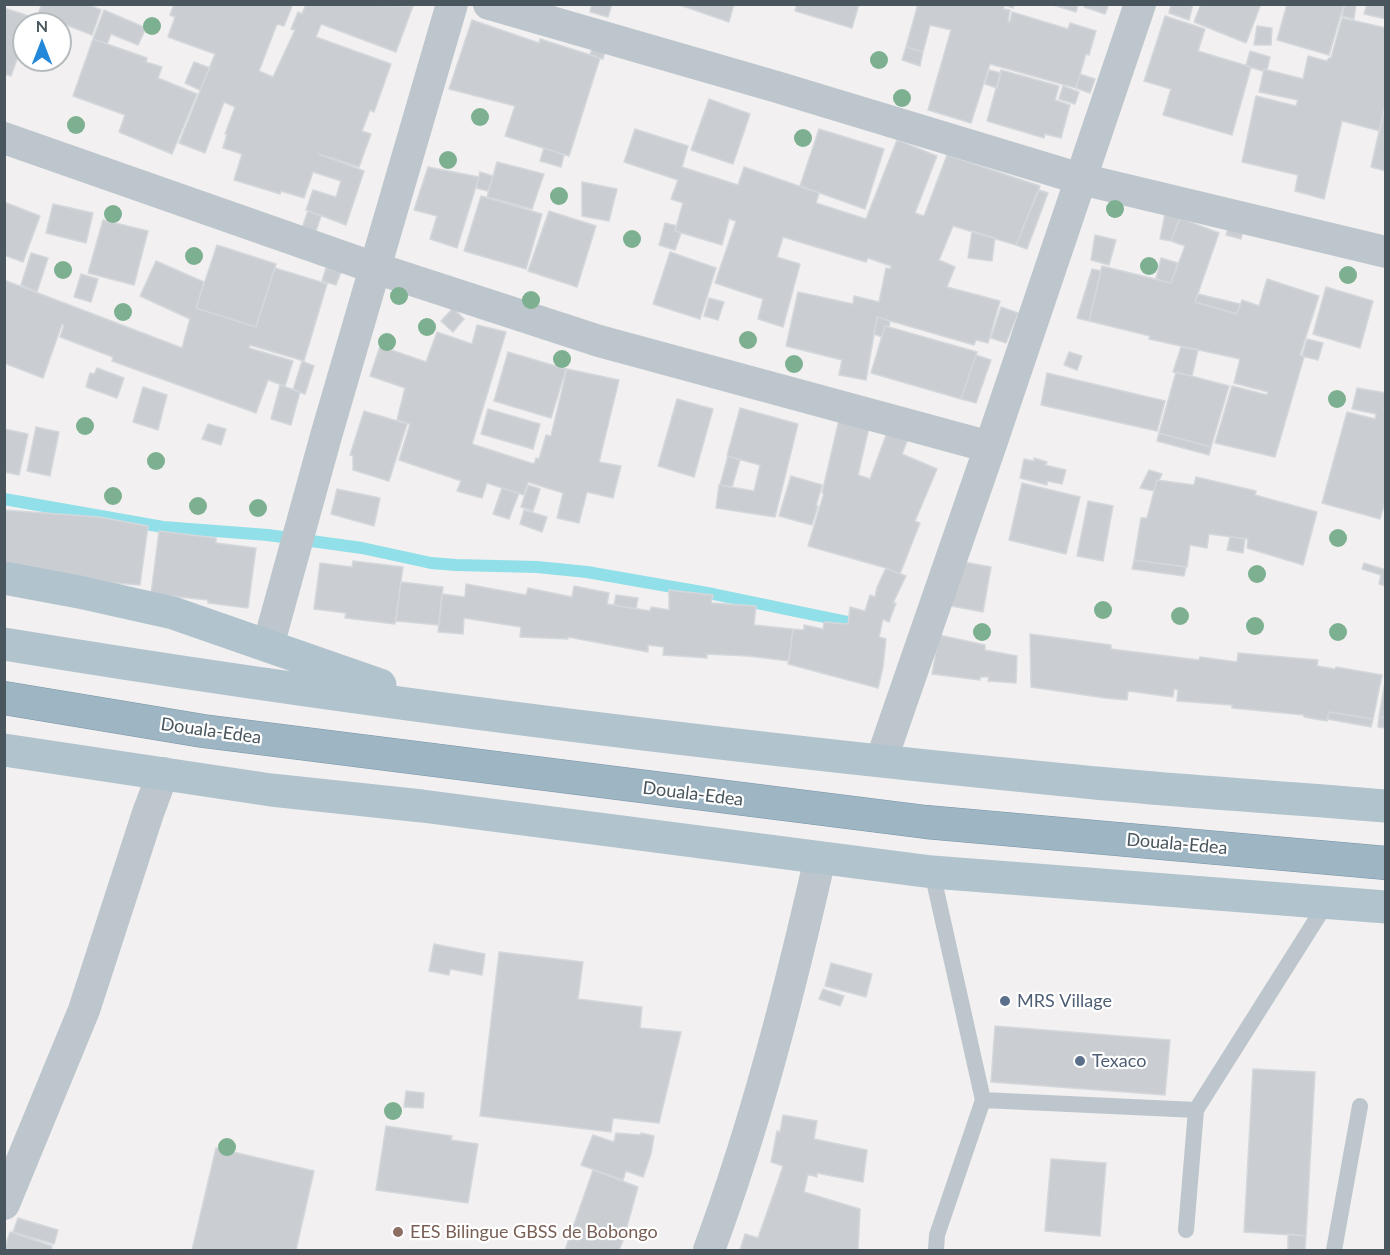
<!DOCTYPE html>
<style>
body{margin:0}
#map{position:relative;width:1390px;height:1255px;overflow:hidden;background:#f2f0f0;font-family:Lato,sans-serif}
canvas{display:block}
.frame{position:absolute;inset:0;border:6px solid #49565d;pointer-events:none}
.north{position:absolute;left:12px;top:12px;width:60px;height:60px;box-sizing:border-box;background:#fff;border:2px solid #b6bbbe;border-radius:50%;rotate:0deg;font-size:16px;font-weight:700;line-height:24px;text-align:center;color:#49565d}
.north::after{content:'';display:block;margin:auto;width:21px;height:27px;background:#2388d9;clip-path:polygon(50% 0,100% 100%,50% 72%,0 100%)}
</style>
<div id="map">
<canvas width="1390" height="1255"></canvas>
<div class="frame"></div>
<div class="north">N</div>
</div>
<script>
const g = document.querySelector('canvas').getContext('2d');
g.lineJoin = 'round';
function stroke(path, color, width, dash) {
  g.strokeStyle = color;
  g.lineWidth = width;
  g.lineCap = dash ? 'butt' : 'round';
  g.setLineDash(dash || []);
  g.stroke(path);
}
function paint(path, color) {
  g.fillStyle = color;
  g.fill(path, 'evenodd');
}
function drawText(font, color, halo, rows, align = 'center') {
  g.font = font + ' Lato,sans-serif';
  g.lineWidth = 4.5;
  g.setLineDash([]);
  g.textBaseline = 'middle';
  g.strokeStyle = halo;
  g.fillStyle = color;
  for (const [text, x, y, turn = 0] of rows) {
    g.save();
    g.translate(x, y);
    g.rotate((+turn || 0) * Math.PI / 180);
    g.textAlign = isNaN(turn) ? turn : align;
    if (halo) g.strokeText(text, 0, 0);
    g.fillText(text, 0, 0);
    g.restore();
  }
}
const stream = new Path2D(`
 M4,499l159,28 105,8 94,13 69,15 25,2 81,2 50,5 126,22 135,28`);
const building = new Path2D(`
 M37,4h50l14,6 -9,25 -54,-21 3,-8z
 M174,4h119l-9,22 -7,-2 -18,47 14,6 22,-47 -4,-1 7,-17 4,2 4,-10 107,2 -17,46 -75,-28 -5,13 75,27 -17,48 -4,-2 -8,21 9,3 -12,33 -40,-13 45,17 -18,54 -40,-15 7,-20 23,7 5,-16 -28,-9 -9,26 -23,-7 -1,3 -46,-14 8,-26 -19,-6 4,-14h-2l10,-27 -11,-5 -19,51 -26,-10 36,-89 -47,-17 7,-20 -5,-2z
 M592,4h20l-4,13 -18,-5z
 M677,4h57l-5,18z
 M797,4h62l-7,24 -57,-17z
 M918,4h96l-1,4 -8,-3 -2,4 7,1 -2,11 2,1 2,-10 56,17 2,-6 26,8 -7,24 -3,-1 -10,34 -86,-24 -19,59 -43,-13 23,-80 -21,-5 -7,27 -17,-5z
 M1050,4h28l-2,8z
 M1085,4h24l-4,10 -21,-7z
 M1171,4h22l-4,16 -20,-7z
 M1201,4h60l-15,39 -52,-21z
 M1287,4h57l-15,51 -52,-15z
 M1345,4h14l-3,1 -2,14 -12,-3z
 M1367,4h19v15l-22,-5z
 M4,8l28,9 -3,7h-5v16l-13,36 -7,-2z
 M104,10l42,18 -8,17 -27,-11 -4,10 -14,-5z
 M1165,16l40,13 -7,22 53,16 -19,68 -69,-20 8,-26 -27,-8z
 M1342,18l44,10v73l-6,30 -38,-10 -18,78 -29,-8 3,-16 -56,-13 14,-66 40,10 2,-6 -39,-8 5,-23 39,10 5,-23 19,5 2,-3h2z
 M472,20l67,23 1,-4 60,19 -31,98 -64,-20 10,-30 -66,-17z
 M1257,26l15,2 -1,17h-17z
 M93,39l54,19 -1,4 16,5 -4,11 39,16 -25,60 -53,-22 6,-17 -52,-19z
 M594,42l13,4 -4,13 -13,-4z
 M906,47l17,5 -3,14 -18,-6z
 M1250,51l20,6 -3,13 -3,-1 -1,2 -17,-5z
 M194,62l16,6 -10,22 -15,-7z
 M989,70l12,3 -4,15 -12,-4z
 M1001,70l58,16 -4,14 15,5 -9,33 -16,-4 -1,4 -57,-17z
 M1080,74l15,5 -5,14 -14,-5z
 M1063,86l16,6 -4,12 -16,-5z
 M709,99l41,15 -17,50 -42,-14z
 M1386,101v70l-15,-4z
 M635,129l53,17 -6,21 56,18 6,-18 75,26 -3,10 50,16 31,-79 40,16 -22,57 9,3 23,-61 93,31 -24,59 -63,-19 -14,34 16,7 -8,20 53,14 -12,42 -12,-3 -2,5 -97,-28 -11,63 -27,-5 3,-15 -56,-14 12,-54 55,12 1,-8 25,6 7,-34 4,1 1,-3 -23,-8 -2,4 -83,-25 -6,20 23,7 -17,63 -25,-8 5,-20 -48,-16 21,-62 -7,-2 -7,26 -47,-14 8,-28 -12,-4 7,-19 -54,-18z
 M819,129l65,20 -19,60 -65,-23z
 M544,148l20,7 -3,12 -21,-6z
 M497,162l47,12 -12,35 -45,-12z
 M428,167l51,10 -22,71 -27,-9 7,-23 -23,-6z
 M480,172l13,4 -5,15 -12,-3z
 M582,182l35,7 -8,32 -27,-5z
 M1039,190l9,3 -21,56 -11,-4z
 M481,196l61,18 -16,55 -62,-18z
 M4,202l36,14 -17,46 -19,-7z
 M53,204l40,9 -7,30 -40,-10z
 M308,211l13,5 -5,15 -14,-3z
 M549,211l47,15 -19,61 -49,-16z
 M1165,214l15,4 -9,23 -11,-2z
 M1180,218l39,15 -24,69 42,12 5,-14 17,6 8,-27 52,17 -19,59 4,2 -29,100 -60,-14 17,-57 35,9 1,-3 -34,-9 6,-24 -91,-20 1,-3 -61,-15 13,-55 69,17 14,-37 -14,-5z
 M103,220l45,11 -14,54 -46,-12z
 M1230,222l14,4 -3,13 -15,-4z
 M665,223l12,3 -2,5 6,2 -6,17 -16,-5z
 M972,231l23,7 -3,23 -24,-3z
 M1095,235l21,5 -7,25 -18,-5z
 M217,245l59,19 -20,63 -60,-19z
 M670,252l46,16 -16,51 -47,-15z
 M31,253l17,5 -11,34 -16,-7z
 M1161,258l17,5 -7,20 -15,-4z
 M156,261l48,21 -8,26 60,19 19,-59 52,16 -23,77 -54,-16 -1,3 44,13 -8,25 -17,-6 -12,33 -144,-52 1,-4 -53,-20 4,-12 -2,-1 -19,54 -39,-15v-83l178,68 8,-29 -50,-23z
 M326,268l15,4 -5,13 -14,-4z
 M1092,269l9,2 -12,50 -12,-3z
 M81,274l17,5 -7,23 -17,-5z
 M1326,287l47,14 -13,47 -47,-14z
 M1198,294l42,10 -3,10 -42,-12z
 M709,298l15,4 -6,18 -14,-4z
 M1001,307l17,6 -12,30 -15,-5z
 M453,308l11,11 -11,13 -12,-11z
 M877,317l13,4 -1,6 -4,-1 -3,11 -8,-3z
 M477,325l29,7 -34,112 62,20 2,-6 3,1 7,-24 5,1 16,-67 52,11 -20,82 22,4 -8,32 -26,-6 -8,31 -22,-5 6,-25 -35,-11 -4,13 -37,-12 -5,15 -25,-7 4,-10 -62,-21 11,-36 -13,-4 8,-32 -35,-12 10,-30 46,16 11,-30 35,12z
 M885,326l92,26 -16,47 -90,-26z
 M1307,339l16,4 -5,17 -16,-4z
 M1181,347l17,3 -6,26 -19,-4z
 M508,352l58,17 -15,49 -57,-17z
 M1069,352l13,4 -5,14 -13,-5z
 M976,355l15,5 -15,43 -15,-4z
 M302,361l12,5 -9,28 -12,-4z
 M97,368l27,10 -7,20 -31,-11 4,-14 4,1z
 M1176,372l53,14 -18,61 -52,-14z
 M1047,373l118,28 -8,30 -116,-26z
 M280,385l20,7 -9,33 -20,-6z
 M143,387l24,8 -9,35 -25,-8z
 M1357,388l29,5v106l-6,20 -58,-16 25,-91 28,7 1,-5 -24,-5z
 M677,399l36,10 -19,68 -36,-11z
 M740,408l58,16 -23,93 -59,-9 3,-23 35,6 6,-26 -33,-9z
 M488,409l52,15 -7,25 -52,-15z
 M364,411l43,13 -18,57 -36,-11v-14l-3,-1z
 M839,420l30,8 -11,47 12,4 19,-52 21,7 -8,20 35,15 -22,52 5,2 -20,51 -14,-6 -78,-22 16,-53h-2z
 M208,424l18,5 -5,16 -19,-6z
 M36,427l23,5 -9,44 -23,-5z
 M4,429l24,5 -9,41 -15,-3z
 M1159,433l52,14 -2,8 -52,-14z
 M728,456l12,4 -8,27 -12,-2z
 M1034,458l13,4 -2,3 21,5 -4,14 -15,-3v4l-27,-7 4,-19 10,2z
 M1149,470l13,4 -3,6h-2l-3,11 -14,-3z
 M791,476l31,9 -6,21h2l-6,19 -33,-9z
 M1196,477l60,14 -1,4 62,17 -14,53 -56,-17 1,-9 -39,-5 -2,14 -17,-3 -3,22 -53,-7 7,-42h6l10,-38 37,5z
 M1022,483l58,14 -14,57 -57,-14z
 M528,485l12,4 -7,22 -12,-4z
 M502,488l17,5 -10,26 -16,-5z
 M337,489l43,9 -6,28 -43,-12z
 M1088,501l25,5 -10,55 -26,-5z
 M4,510l95,7 49,9 -8,59 -40,-3 -96,-14z
 M524,510l23,7 -5,15 -22,-8z
 M159,531l57,7v5l40,5 -8,60 -40,-5v-3l-57,-6z
 M1230,537l15,2 -2,14 -16,-3z
 M1134,560l52,7 -2,9 -52,-7z
 M353,561l50,6 -8,57 -50,-6 1,-5 -32,-4 6,-46 32,4z
 M958,561l33,6 -8,45 -32,-6z
 M1364,563l22,7 -1,16 -6,-2 2,-9 -19,-6z
 M886,568l20,8 -13,27h3l-7,19 -6,-3 -4,18 7,2 -3,28 -5,21 -90,-24 5,-35 11,1v-5l19,4 1,-7 24,2 2,-17 15,4 5,-16 5,2 2,-10z
 M401,582l42,5 -4,38 -43,-4z
 M466,584l60,11 2,-7 44,9 2,-11 35,7 -2,11 43,7 1,-4 18,3v-20l44,5 -2,8 45,3 -2,19 39,4 -4,32 -41,-5 -41,-2v4l-44,-3 1,-8 -16,-2v7l-80,-15v2l-48,-2 1,-10 -57,-9 -1,16 -25,-2 4,-38 23,3z
 M616,595l22,3 -2,11 -22,-4z
 M1030,634l81,11v4l88,11 1,-3 37,5 1,-9 80,7 -1,6 18,3 1,-2 46,8 -9,44 -44,-7 -2,9 -23,-4v-2l-72,-7v-3l-55,-4 1,-11 -4,-1 -1,8 -45,-6 -1,9 -22,-2 -74,-11z
 M939,635l46,10v5l32,6 -1,27 -28,-2 1,-4h-9v3l-48,-6z
 M1386,676v42l-7,-1z
 M1329,712l44,7 -2,8 -44,-8z
 M1379,717l7,1v10l-8,-1z
 M434,944l51,10 -3,21 -32,-6 -1,6 -20,-4z
 M499,952l84,10 -5,37 64,8 -2,21 41,4 -22,91 -46,-5 -2,14 -131,-16z
 M831,963l41,11 -6,23 -41,-11z
 M823,989l21,7 -4,10 -21,-7z
 M995,1026l175,14 -5,55 -174,-13z
 M1253,1069l62,3 -9,164 -62,-4z
 M406,1091l18,2 -1,15 -19,-1z
 M783,1115l34,6 -3,18 53,11 -4,32 -46,-9v4l-9,-3 -4,18 56,17 -2,41h-118l5,-16 13,4 19,-54 6,-18 -12,-4 6,-31 3,1z
 M386,1126l66,10 -1,4 27,4 -10,59 -92,-13z
 M616,1133l25,2v-2l13,3 -3,18 -8,23 -17,-6 -3,9 -42,-15 12,-30 21,7z
 M216,1148l98,23 -18,79h-104z
 M1051,1159l55,4 -6,73 -55,-5z
 M593,1170l45,17 -15,54 -4,9h-54z
 M18,1218l40,12 -4,14 -41,-12z
 M10,1232l42,14 -1,4h-47z
 M1288,1234l18,2 -1,14h-17z`);
const service = new Path2D(`
 M932,872l51,228 -46,135 -1,15
 M983,1100l213,10
 M1186,1230l10,-120 130,-206
 M1334,1250l26,-144`);
const minor = new Path2D(`
 M489,4l288,83 304,92 305,73
 M4,138l371,130 224,73 391,106
 M268,646l58,-210 126,-432
 M881,761l109,-314 150,-443
 M4,1204l80,-194 64,-197 15,-40
 M709,1250c47,-127 81,-260 111,-392`);
const primary = new Path2D(`
 M4,578l75,14 94,21 207,72
 M4,644c352,58 706,101 1061,136 107,11 214,17 321,26
 M4,750l267,40 151,16 510,66 454,35`);
const trunk = new Path2D(`
 M4,698l199,33 723,91 460,41`);
const trees = [
 [152,26],
 [879,60],
 [902,98],
 [480,117],
 [76,125],
 [803,138],
 [448,160],
 [559,196],
 [1115,209],
 [113,214],
 [632,239],
 [194,256],
 [1149,266],
 [63,270],
 [1348,275],
 [399,296],
 [531,300],
 [123,312],
 [427,327],
 [748,340],
 [387,342],
 [562,359],
 [794,364],
 [1337,399],
 [85,426],
 [156,461],
 [113,496],
 [198,506],
 [258,508],
 [1338,538],
 [1257,574],
 [1103,610],
 [1180,616],
 [1255,626],
 [982,632],
 [1338,632],
 [393,1111],
 [227,1147]
];
const markers = [
 [1005,1001,6,"#5c6f8a"],
 [1080,1061,6,"#5c6f8a"],
 [398,1232,6,"#8d6e63"]
];
const streetNames = [
 ["Douala-Edea",211,731,8],
 ["Douala-Edea",693,794,7],
 ["Douala-Edea",1177,844,5]
];
const serviceNames = [
 ["MRS Village",1017,1001],
 ["Texaco",1092,1061]
];
const educationNames = [
 ["EES Bilingue GBSS de Bobongo",410,1232]
];
stroke(stream, '#91dfe8', 12);
paint(building, '#caced2');
stroke(building, '#d4d7db', 1.5);
stroke(trunk, '#7693a8', 34);
stroke(service, '#bdc6cc', 16);
stroke(minor, '#bdc6cc', 32);
stroke(primary, '#b1c3cd', 33);
stroke(trunk, '#9eb6c4', 33);
g.fillStyle = '#7cb090';
for (const [x, y] of trees) {
  g.beginPath();
  g.arc(x, y, 9, 0, 2 * Math.PI);
  g.fill();
}
for (const [x, y, r, color] of markers) {
  const dot = new Path2D();
  dot.arc(x, y, r, 0, 2 * Math.PI);
  g.fillStyle = color;
  g.fill(dot);
  stroke(dot, '#fff', 2);
}
drawText('18px', '#49565d', '#fff', streetNames);
drawText('18px', '#4e5e75', '#fff', serviceNames, 'left');
drawText('18px', '#785e54', '#fff', educationNames, 'left');
</script>
